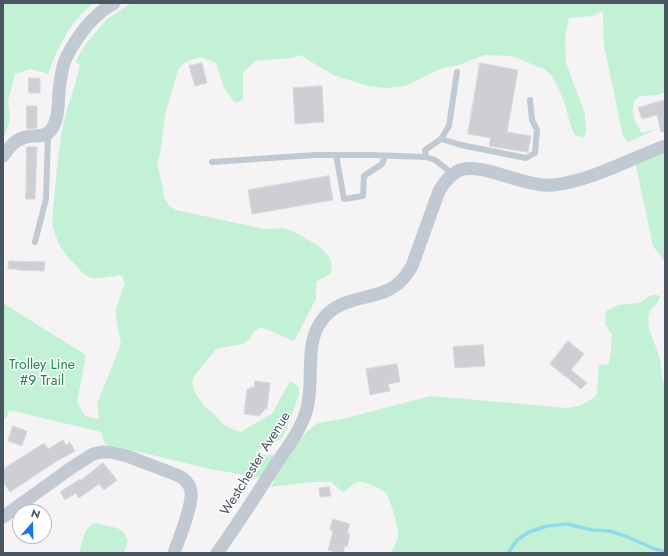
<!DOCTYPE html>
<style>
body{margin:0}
#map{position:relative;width:668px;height:556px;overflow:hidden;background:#f5f3f3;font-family:Jost,sans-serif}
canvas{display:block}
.frame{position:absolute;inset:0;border:4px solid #4a5661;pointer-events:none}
.north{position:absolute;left:12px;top:504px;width:40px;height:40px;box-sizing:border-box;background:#fff;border:1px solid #b7bbc0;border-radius:50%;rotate:20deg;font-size:11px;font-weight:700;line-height:16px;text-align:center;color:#4a5661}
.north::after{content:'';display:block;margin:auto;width:14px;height:18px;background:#1a73e8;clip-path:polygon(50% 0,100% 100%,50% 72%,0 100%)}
</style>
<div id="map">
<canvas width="668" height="556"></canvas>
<div class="frame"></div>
<div class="north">N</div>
</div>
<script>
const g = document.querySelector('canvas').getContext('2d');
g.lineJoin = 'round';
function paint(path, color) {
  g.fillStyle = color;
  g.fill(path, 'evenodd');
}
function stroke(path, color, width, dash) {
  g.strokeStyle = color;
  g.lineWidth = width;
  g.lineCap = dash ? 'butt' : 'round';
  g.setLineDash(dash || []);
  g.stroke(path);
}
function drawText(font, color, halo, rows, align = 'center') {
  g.font = font + ' Jost,sans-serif';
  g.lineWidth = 3;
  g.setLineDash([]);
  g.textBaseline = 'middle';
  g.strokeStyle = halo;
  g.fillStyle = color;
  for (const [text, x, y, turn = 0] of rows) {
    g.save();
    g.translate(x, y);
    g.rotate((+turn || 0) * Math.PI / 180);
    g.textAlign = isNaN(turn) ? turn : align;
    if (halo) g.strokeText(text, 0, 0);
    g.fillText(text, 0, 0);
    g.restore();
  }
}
const green = new Path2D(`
 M3,3h91c-24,18 -36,44 -46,71l-18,-5 -15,5 -7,27 2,18 -5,16 -2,4z
 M132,3h533v89l-7,3 -18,1 -6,5c-2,14 0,21 8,32l17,-5 -31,14 -5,-6 -19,-91 -1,-34 -11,5 -23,2 -4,19 1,26 19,50 1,17 -2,8 -9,-3 -4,-8 -7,-26 -12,-25 -6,-6 -34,-14 -28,-1 -25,10 -19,4 -35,17 -19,2 -18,-2 -35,-11 -33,-20 -9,3 -27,2 -9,1 -12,12v27l-8,3 -11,-15 -8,-25 -16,-6 -17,6 -5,7 -13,45 -5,39 -3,8 6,27 1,9 5,8 7,4 88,19 20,-1 9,3 24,14 7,6 5,6 3,8 -1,8 -15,9v17l-22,42 -33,-14 -7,4 -4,8 -7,5 -27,5 -21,26 -3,8 3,10 10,14 7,5 12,13 16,7 32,-18 18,-33 9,6v8l-16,42 -7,5 -16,7 -6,5 36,2 9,-16 12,-12 7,-5 24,-4 85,-22 5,-1 135,12 13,-2 15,-9 2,-4 2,-28 10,-1 2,-13 1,-16 -7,-11 1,-13 12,-6 21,-2 12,-8h5l4,1c-1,8 -10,11 -11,18 -4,16 8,30 11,45 2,9 1,19 5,28v166h-274c2,-5 6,-11 7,-17 1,-7 -8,-39 -13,-44 -4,-4 -21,-11 -26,-10 -5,1 -11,7 -16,10l-12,-10h-20l-40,5 4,-7 -65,-11 -95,-23 -10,-2 -4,-12 -92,-22 -3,9 -3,-1v-115l83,52 -9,47 8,14 14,3 -2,-15 24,-60 -5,-27v-9l9,-25 -4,-8c-8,1 -22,4 -29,3 -6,-1 -10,-6 -15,-11 -14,-15 -22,-26 -25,-46l6,-63 4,-27 4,-18 9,-28 5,-20 -5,-3 10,-17 22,-26z
 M663,153l2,5v102l-1,1 -11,-15 -18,-85z
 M94,523l23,5 4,2 3,3 4,8 -4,12h-45c5,-12 2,-21 15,-30z`);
const stream = new Path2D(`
 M508,553l9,-13 12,-8 18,-6 20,-2 25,6 18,1 15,5 30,13 8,2 2,-1`);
const building = new Path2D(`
 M202,63l5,20 -12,3 -6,-20z
 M480,63l38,7 -11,62 24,4 -3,16h-1l-38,-6 2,-8 -23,-4z
 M29,78h11v15h-11z
 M322,86l2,36 -29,2 -2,-36z
 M665,100v32h-4l-4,-17 -15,4 -4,-11z
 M27,106h10v22l-10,1z
 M27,147h10l-2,52h-9z
 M329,176l4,24 -81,14 -4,-24z
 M9,261l36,1 -1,9 -27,-1v-1h-9z
 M568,341l16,13 -13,16 16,13 -6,6 -31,-25z
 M483,345l2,21 -30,2 -2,-21z
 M397,364l3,18 -12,2 2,7 -20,4 -4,-26z
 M255,381l15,2 -3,26 -2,-1 -1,3h-1l-1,2h-1l-1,3 -16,-2 3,-25h4v-2h3z
 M13,426l14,5 -5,15 -14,-5z
 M63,440l3,5 4,-3 5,9 -14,8h-1l-50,33 -7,-10v-13l41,-26 4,6z
 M103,463l14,17 -13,10 -5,-6 -20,14 -3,-5 -11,7 -5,-8 20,-13 1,1z
 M329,487l2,9 -11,1 -1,-9z
 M333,519l17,5 -3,9 3,1 -3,13 -2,-1 -2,7h-5l-10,-3 5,-19 -3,-1z`);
const service = new Path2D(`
 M441,139l20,6 65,13 9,-5 2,-23 -5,-10 -2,-20
 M336,155l8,44 19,-3 1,-20 18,-12 3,-8
 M212,162l103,-7h56l55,2
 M453,174l-18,-14 -9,-3 -1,-7 16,-11 8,-13 8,-54
 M35,242l11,-43 2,-65`);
const minor = new Path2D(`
 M3,156c6,-8 12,-17 23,-19 9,-2 19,1 25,-7 8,-11 7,-26 8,-39 1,-8 2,-17 4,-24 0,-3 2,-6 3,-9 11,-22 27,-43 48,-55
 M3,517l68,-49 22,-14 9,-2h8l17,4 50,19c8,3 12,8 14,16 2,15 -12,47 -17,62
 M217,553c21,-29 40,-59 59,-89 11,-16 24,-33 30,-52 9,-27 -2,-65 14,-89 20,-32 58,-19 81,-42 5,-5 8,-10 11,-15l27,-75c5,-8 11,-17 21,-21 22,-8 66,18 93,15 38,-4 76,-26 112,-39`);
const parkNames = [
 ["Trolley Line",42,366],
 ["#9 Trail",42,382]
];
const streetNames = [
 ["Westchester Avenue",256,464,-58]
];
paint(green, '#c3f1d5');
stroke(stream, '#90daee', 3.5);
paint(building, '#cdcfd5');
stroke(building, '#d7d9de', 1);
stroke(service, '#c1cad2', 6);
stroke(minor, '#c1cad2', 13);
drawText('14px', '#17864f', '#fff', parkNames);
drawText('14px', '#4a5661', '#fff', streetNames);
</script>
